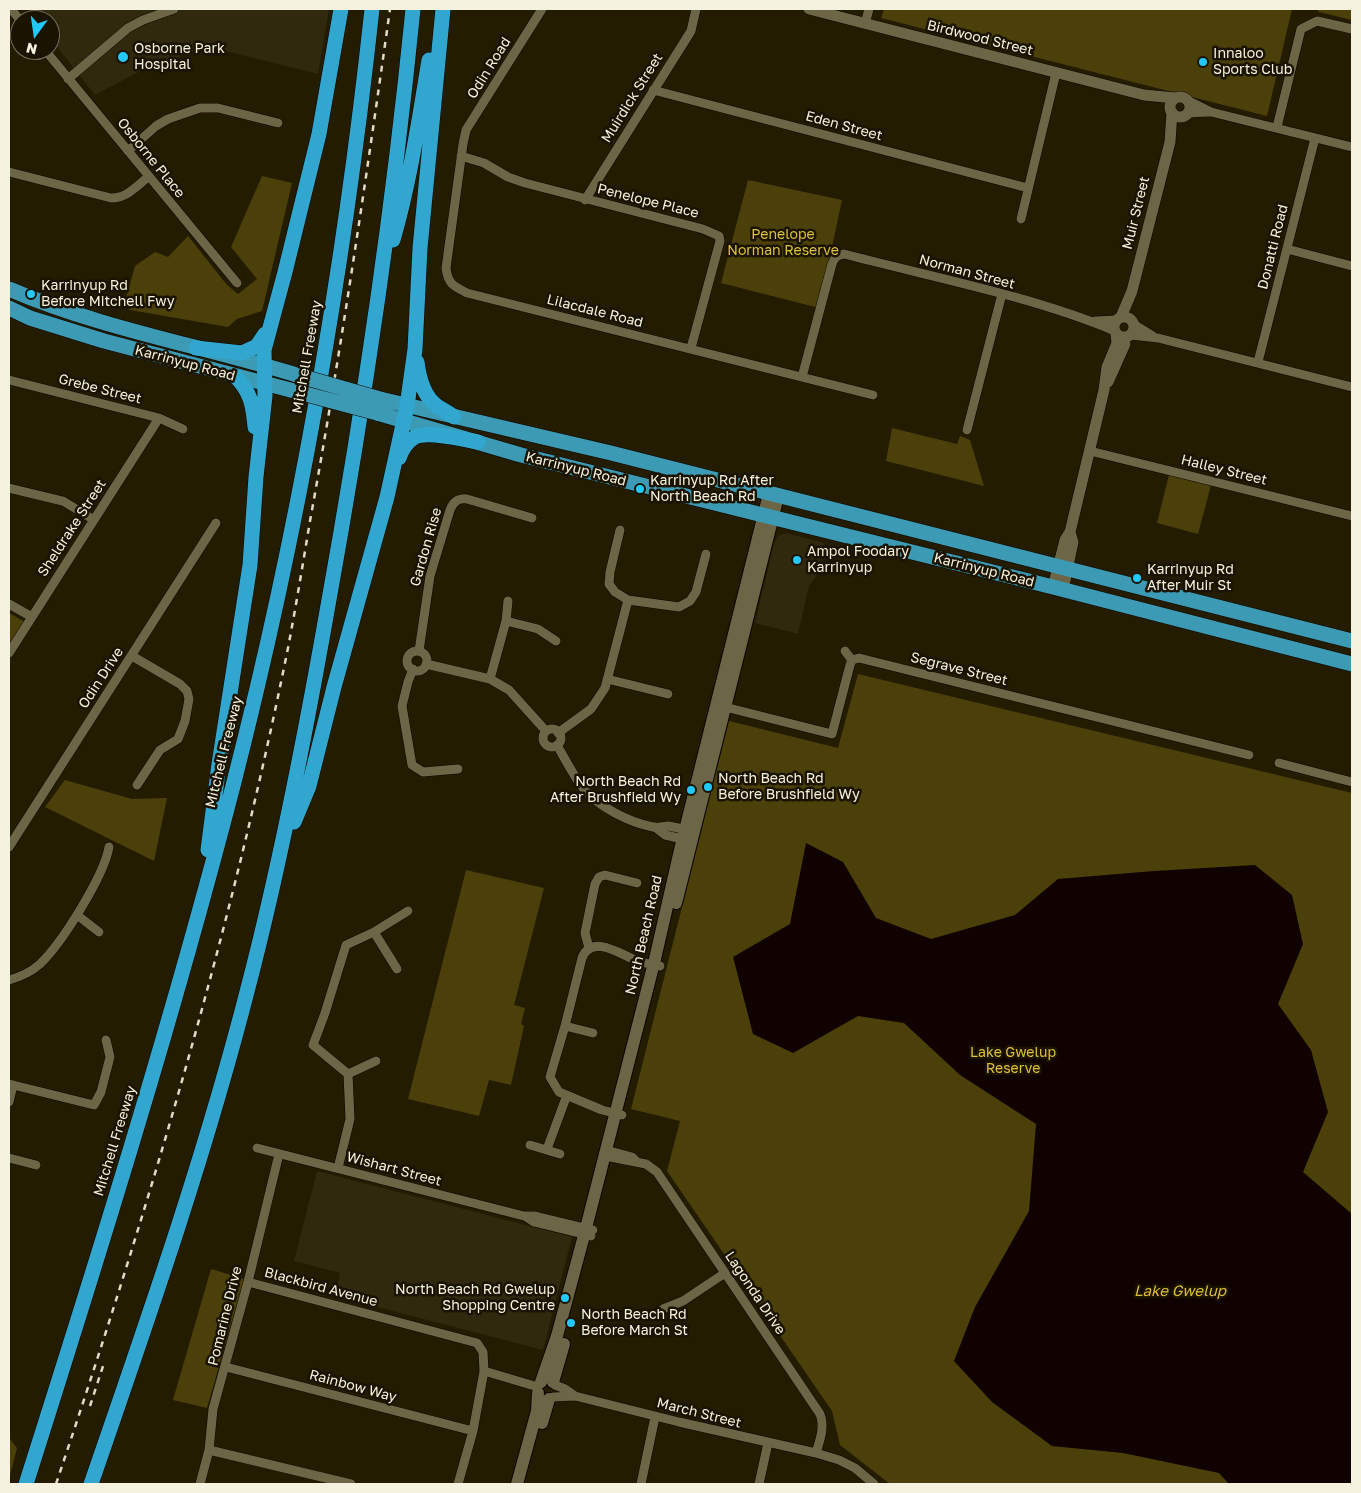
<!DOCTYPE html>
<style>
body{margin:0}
#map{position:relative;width:1361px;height:1493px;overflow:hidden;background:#231c00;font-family:"Golos Text",sans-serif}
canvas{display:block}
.frame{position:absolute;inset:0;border:10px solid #f5f2e0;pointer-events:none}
.north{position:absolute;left:10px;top:10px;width:50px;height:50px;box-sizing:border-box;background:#1a1300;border:1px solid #726c5a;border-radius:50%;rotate:194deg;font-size:14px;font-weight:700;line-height:20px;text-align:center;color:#f5f2e0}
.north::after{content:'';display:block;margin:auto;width:18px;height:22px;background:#23c9fe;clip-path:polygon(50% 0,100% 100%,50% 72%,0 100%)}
</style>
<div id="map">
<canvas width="1361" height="1493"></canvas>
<div class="frame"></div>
<div class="north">N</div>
</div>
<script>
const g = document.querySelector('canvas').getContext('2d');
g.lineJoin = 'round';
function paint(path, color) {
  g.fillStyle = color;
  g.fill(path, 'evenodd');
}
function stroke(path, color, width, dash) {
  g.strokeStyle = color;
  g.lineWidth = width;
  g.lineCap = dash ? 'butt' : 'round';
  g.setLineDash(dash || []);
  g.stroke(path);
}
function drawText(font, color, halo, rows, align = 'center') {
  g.font = font + ' "Golos Text",sans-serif';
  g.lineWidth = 5;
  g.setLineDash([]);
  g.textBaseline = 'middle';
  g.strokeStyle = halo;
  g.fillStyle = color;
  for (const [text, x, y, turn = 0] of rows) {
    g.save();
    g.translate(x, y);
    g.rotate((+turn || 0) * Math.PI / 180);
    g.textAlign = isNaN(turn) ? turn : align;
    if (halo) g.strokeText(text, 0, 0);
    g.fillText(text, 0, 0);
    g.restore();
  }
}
const built = new Path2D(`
 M27,9h302l-11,65 -108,-27 -60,19 -55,29 -45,-57v-18h-14z
 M786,533l38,10 -7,32 -8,11 -11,48 -43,-11 19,-79 4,-8z
 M317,1171l255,66 -29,113 -208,-54 5,-23 -46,-12z`);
const green = new Path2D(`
 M884,9h408l-25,107 -386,-98z
 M1317,9h35v11l-33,-8z
 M262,176l30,7 -30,128 -25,8 -9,8 -98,-17 -5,-8 10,-36 20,-14 13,5 20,-21 39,49 11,9 19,-15 -26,-32z
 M748,180l94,20 -23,108 -98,-25z
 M892,428l65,16 3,-8 10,4 14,46 -98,-25z
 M1170,471l41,14 -13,49 -41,-11z
 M9,613l16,9 -16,24z
 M858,674l494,119v691h-462l-50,-39 -8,-34 -165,-240 13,-50 -49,-12 98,-388 109,27z
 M65,780l67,19 35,-1 -13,63 -109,-54z
 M466,870l78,18 -30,117 11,3 -4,16 3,2 -13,59 -22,-5 -10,36 -71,-17z
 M211,1269l33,10 -37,129 -34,-8z
 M9,1438l8,10 -8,31z`);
const water = new Path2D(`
 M806,843l37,19 33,56 55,21 84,-24 43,-36 96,-8 101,-6 37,30 11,49 -25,60 33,46 17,62 -25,60 49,42v270h-123l-10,-11 -96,-20 -71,-7 -60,-44 -38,-41 21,-54 54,-96 7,-87 -76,-49 -56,-52 -46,-7 -65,37 -40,-19 -20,-77 57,-33z`);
const minor = new Path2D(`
 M11,9l9,11
 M542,9l-76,121 -3,14 -17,124c2,16 7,18 21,25l406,102
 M865,24l4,-15
 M45,50l192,233
 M68,79l60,-51 15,-8 31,-11
 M653,90l375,98
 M1189,101l22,11 141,35
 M1187,113l22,-1
 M1277,127l24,-98 16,-8 35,8
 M128,151l28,-25 12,-7 32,-11h18l60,15
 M461,156l23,7 24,14 17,6 178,46 16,7 1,5 -29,107
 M9,172l102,26c16,0 26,-12 37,-21
 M585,200l106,-169 5,-22
 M1021,219l35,-146
 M1287,249l65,17
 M1095,321l22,-1
 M1135,325l18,11
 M1131,335l27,3 194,49
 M1258,362l57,-224
 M802,377l30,-113c2,-6 5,-9 12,-10 88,23 187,42 271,77
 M9,380l150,38 24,11
 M967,430l35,-136
 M1090,451l262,65
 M9,488l54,13 31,19
 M620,530l-10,42 -1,12 6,8 13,8 51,7 11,-6 6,-9 10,-38
 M9,604l23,13
 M506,621l32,8 18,12
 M419,651l11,-75 20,-66c3,-8 8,-12 17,-11l65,19
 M845,651l7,9
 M407 661a10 10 0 1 1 20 0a10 10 0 1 1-20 0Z
 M9,653l150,-235
 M132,656l48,28 7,7 2,8 -4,22 -7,18 -18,11 -23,35
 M426,664l64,15 19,11 37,41
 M413,669l-5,13 -6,24 10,59 11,7 35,-3
 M490,679l16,-58 2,-20
 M607,679l61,15
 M721,706l111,28 18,-69 2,-5 7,-2 390,97
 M543 738a9 9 0 1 1 18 0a9 9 0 1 1-18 0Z
 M558,733l33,-24 14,-21 23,-88
 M557,745c8,14 16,30 26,43 16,19 45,34 70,39 5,1 10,-1 15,-1 7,1 15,3 23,5
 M1279,763l73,19
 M655,827l10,8 22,5
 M9,847l207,-324
 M77,915l22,17
 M374,932l23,37
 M589,948l-4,-15 10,-49 4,-7 6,-2 32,8
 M9,980c11,-3 22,-8 31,-16 22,-21 64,-88 69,-117
 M565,1026l28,7
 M348,1074l28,-13
 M9,1084l85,21 7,-13 9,-35 -4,-17
 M9,1102l4,-17
 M622,1115l-20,-5 -43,-18 -9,-15 15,-51 17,-68c9,-23 35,-6 51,1 8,4 18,5 27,7
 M530,1145l30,9
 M257,1148l267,68h11l58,14
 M547,1149l20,-54
 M606,1150l26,7 5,5
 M605,1156l41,8 11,8 163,242c5,13 0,26 -4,39
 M9,1158l27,7
 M338,1168l12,-49 -2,-45 -35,-29 12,-32 21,-68 28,-13 34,-21
 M525,1216l9,6 57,14
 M248,1282l229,61 6,9 1,19 -11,60 -15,53
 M663,1309l20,-8 42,-28
 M226,1367l247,64
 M484,1371l54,16
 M555,1385l10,4 10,7
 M553,1397l22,-1 104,26 137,31 23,7 16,8 19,16
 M209,1450l142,34
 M200,1484l9,-34 4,-41 35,-127 31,-128
 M641,1484l14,-67
 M759,1484l9,-41`);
const tertiary = new Path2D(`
 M809,9l335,86 31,3
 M1170 107a10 10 0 1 1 20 0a10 10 0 1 1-20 0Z
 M1114 327a10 10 0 1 1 20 0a10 10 0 1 1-20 0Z
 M1121,317l11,-26 38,-149 2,-30
 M1108,382l17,-38
 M1053,587l12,-47 5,-8 34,-142 3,-23 10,-24 -1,-9
 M1063,590l10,-48 -3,-10`);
const secondary = new Path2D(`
 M676,903l102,-407
 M541,1382l16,-46 29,-108 69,-269 25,-109 89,-356
 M553,1382l11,-38
 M542,1423l7,-24
 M517,1484l20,-73 1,-18`);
const trunk = new Path2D(`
 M9,289c93,40 194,57 291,87
 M9,308l21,10 74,23 194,51
 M380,399l231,54 741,188
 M377,413l144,42 532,132 299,77`);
const motorway = new Path2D(`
 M393,240c17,-59 26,-120 36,-180
 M196,348l46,5 15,-7 8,-12
 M417,362c2,16 6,34 20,44 6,4 12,7 17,11
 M235,376c16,16 18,29 20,51
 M399,458c3,-8 8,-17 16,-21 14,-7 48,3 63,5
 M294,822l15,-36 25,-99 53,-190 20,-91 8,-57 5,-101 23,-239
 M208,850l11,-86 31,-199 6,-88 9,-81 -1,-46 21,-78 34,-138 22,-125
 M26,1484c74,-233 147,-466 208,-702 65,-254 110,-513 138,-773
 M91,1484c57,-165 115,-331 158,-500 32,-123 56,-248 78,-373 36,-199 66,-400 86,-602`);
const rail = new Path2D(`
 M90,1406l14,-43
 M56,1484c92,-274 175,-552 232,-836 8,-42 15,-85 22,-127 31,-170 56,-341 80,-512`);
const trunkBridge = new Path2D(`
 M300,376l80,23
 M298,392l79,21`);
const markers = [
 [123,57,6,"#23c9fe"],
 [1203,62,5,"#23c9fe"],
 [31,294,5,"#23c9fe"],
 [640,489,5,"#23c9fe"],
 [797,560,5,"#23c9fe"],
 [1137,578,5,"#23c9fe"],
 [708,787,5,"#23c9fe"],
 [691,790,5,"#23c9fe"],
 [565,1298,5,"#23c9fe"],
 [571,1323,5,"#23c9fe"]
];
const streetNames = [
 ["Birdwood Street",980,38,14],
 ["Odin Road",489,68,-58],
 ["Muirdick Street",632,98,-58],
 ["Eden Street",844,126,15],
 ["Osborne Place",151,158,51],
 ["Penelope Place",648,201,14],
 ["Muir Street",1136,213,-76],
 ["Donatti Road",1273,247,-76],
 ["Norman Street",967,272,15],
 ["Lilacdale Road",595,311,14],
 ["Mitchell Freeway",307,357,-80],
 ["Karrinyup Road",185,363,15],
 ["Grebe Street",100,389,14],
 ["Karrinyup Road",576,469,14],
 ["Halley Street",1224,470,14],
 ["Sheldrake Street",72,528,-57],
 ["Gardon Rise",426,547,-74],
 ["Karrinyup Road",984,570,14],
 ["Segrave Street",959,669,14],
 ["Odin Drive",101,678,-57],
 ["Mitchell Freeway",224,752,-76],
 ["North Beach Road",644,935,-77],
 ["Mitchell Freeway",115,1141,-73],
 ["Wishart Street",394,1169,15],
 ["Blackbird Avenue",321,1287,15],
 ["Lagonda Drive",755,1293,56],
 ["Pomarine Drive",225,1316,-76],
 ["Rainbow Way",353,1386,15],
 ["March Street",699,1413,14]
];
const poiNames = [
 ["Osborne Park",134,49],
 ["Hospital",134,65],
 ["Innaloo",1213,54],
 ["Sports Club",1213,70],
 ["Karrinyup Rd",41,286],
 ["Before Mitchell Fwy",41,302],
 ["Karrinyup Rd After",650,481],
 ["North Beach Rd",650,497],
 ["Ampol Foodary",807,552],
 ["Karrinyup",807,568],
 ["Karrinyup Rd",1147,570],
 ["After Muir St",1147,586],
 ["North Beach Rd",718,779],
 ["Before Brushfield Wy",718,795],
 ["North Beach Rd",681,782,"right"],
 ["After Brushfield Wy",681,798,"right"],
 ["North Beach Rd Gwelup",555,1290,"right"],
 ["Shopping Centre",555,1306,"right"],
 ["North Beach Rd",581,1315],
 ["Before March St",581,1331]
];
const parkNames = [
 ["Penelope",783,235],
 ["Norman Reserve",783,251],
 ["Lake Gwelup",1013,1053],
 ["Reserve",1013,1069]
];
const waterNames = [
 ["Lake Gwelup",1180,1291]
];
paint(built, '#30290e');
paint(green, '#4b4009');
paint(water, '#0f0200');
stroke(minor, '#0c0600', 10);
stroke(tertiary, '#0c0600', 12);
stroke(secondary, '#0c0600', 14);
stroke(trunk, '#0c0600', 16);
stroke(motorway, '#0c0600', 16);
stroke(minor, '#6c6546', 9);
stroke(tertiary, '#6c6546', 11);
stroke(secondary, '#6c6546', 12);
stroke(trunk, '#3d9ab4', 15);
stroke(motorway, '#31a7d0', 15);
stroke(rail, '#dfdcc9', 2.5, [6, 6]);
stroke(trunkBridge, '#0c0600', 16, []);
stroke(trunkBridge, '#3d9ab4', 15);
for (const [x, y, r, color] of markers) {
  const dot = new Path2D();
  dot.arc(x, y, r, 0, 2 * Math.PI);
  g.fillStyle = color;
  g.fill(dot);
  stroke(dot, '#1a1300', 2);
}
drawText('14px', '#f5f2e0', '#1a1300', streetNames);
drawText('14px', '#f5f2e0', '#1a1300', poiNames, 'left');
drawText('14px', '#ddc139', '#1a1300', parkNames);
drawText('italic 15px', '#dcbf38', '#1a1300', waterNames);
</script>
